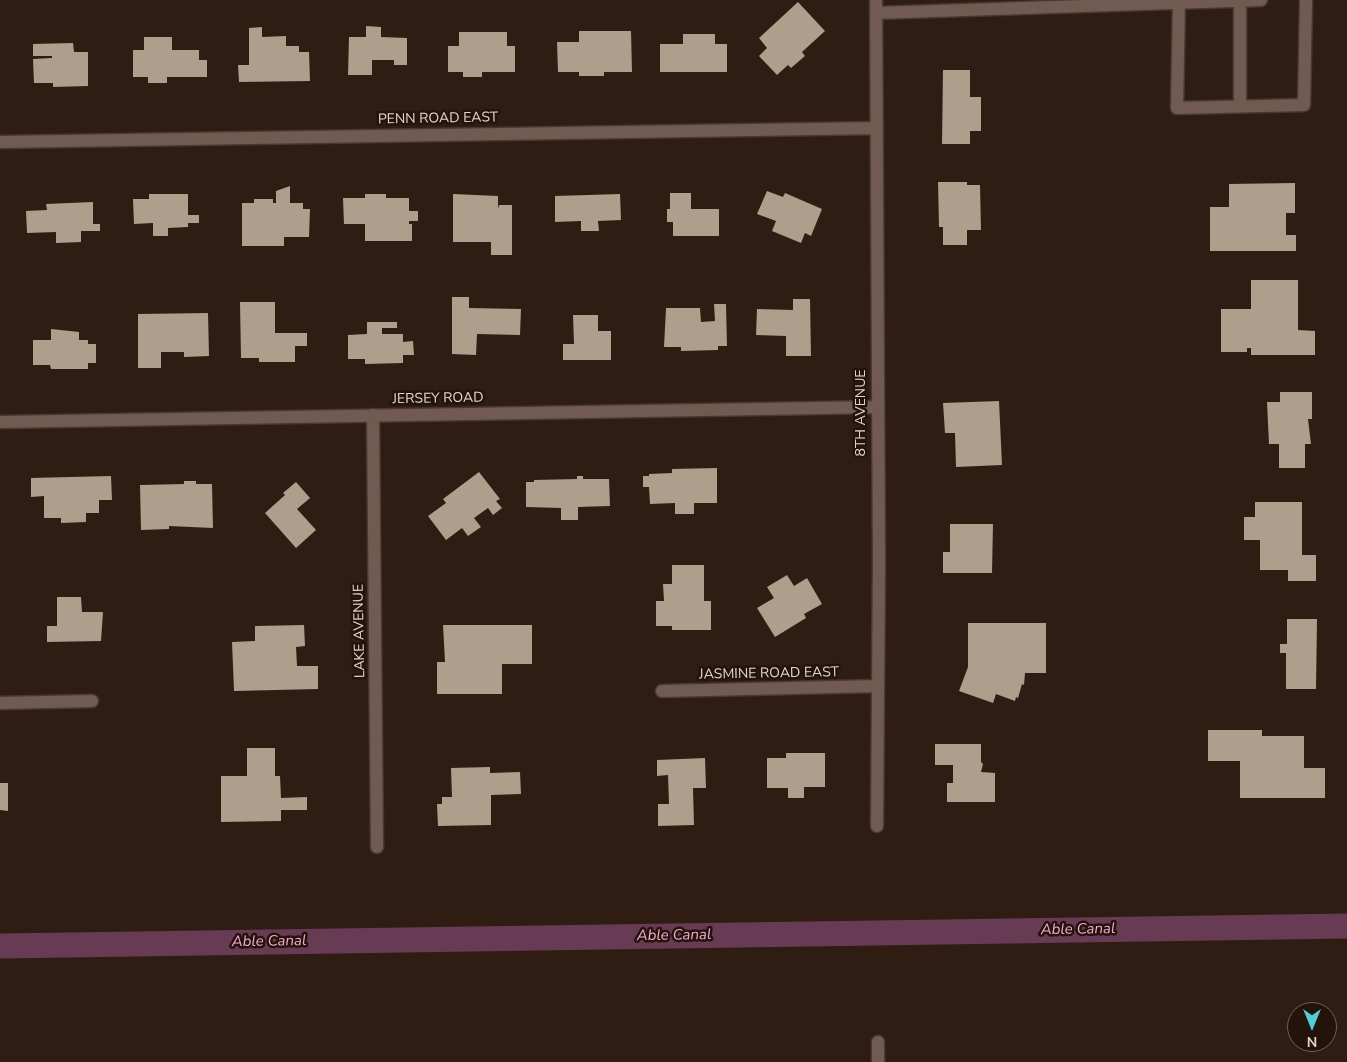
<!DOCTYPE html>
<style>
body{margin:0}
#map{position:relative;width:1347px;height:1062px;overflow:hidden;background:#2f1d14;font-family:"Nunito Sans",sans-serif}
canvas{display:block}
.north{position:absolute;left:1287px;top:1002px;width:50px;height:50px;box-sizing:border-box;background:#24130b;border:1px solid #706159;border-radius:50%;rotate:180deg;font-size:14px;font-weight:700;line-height:20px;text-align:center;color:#e2d5cf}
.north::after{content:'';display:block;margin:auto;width:18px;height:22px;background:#52ccd6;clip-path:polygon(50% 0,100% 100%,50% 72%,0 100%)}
</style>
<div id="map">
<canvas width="1347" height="1062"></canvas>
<div class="north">N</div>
</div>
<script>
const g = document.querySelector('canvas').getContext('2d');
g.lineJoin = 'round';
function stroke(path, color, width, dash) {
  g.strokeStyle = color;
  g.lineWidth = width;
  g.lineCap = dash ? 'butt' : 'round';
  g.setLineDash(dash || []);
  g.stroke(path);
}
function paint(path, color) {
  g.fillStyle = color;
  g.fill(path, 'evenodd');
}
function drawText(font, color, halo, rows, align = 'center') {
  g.font = font + ' "Nunito Sans",sans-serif';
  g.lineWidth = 5;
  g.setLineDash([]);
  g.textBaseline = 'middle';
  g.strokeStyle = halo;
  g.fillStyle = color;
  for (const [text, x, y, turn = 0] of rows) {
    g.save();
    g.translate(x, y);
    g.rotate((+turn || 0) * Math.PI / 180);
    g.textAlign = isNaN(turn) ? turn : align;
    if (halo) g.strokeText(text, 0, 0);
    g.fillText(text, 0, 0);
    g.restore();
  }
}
const canal = new Path2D(`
 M0,946l1347,-20`);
const building = new Path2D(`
 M798,2l27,29 -23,21 3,4 -14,12 -3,-3 -11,10 -18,-19 8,-8 -8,-10z
 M366,26l15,1v10l26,1v27h-13v-5h-22v15h-24l1,-38h17z
 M262,27v10l24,-1v10h13v6h10l1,29 -71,1 -1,-17h11v-37z
 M579,31h52l1,41h-28v4h-25v-4h-21l-1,-30h22z
 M459,32h48v14h8v26h-33v5h-19v-5h-15v-26h11z
 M683,34h32v10h12v28h-67v-28h23z
 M144,37h28v13h27v10h8v17h-40v6h-19v-6h-15v-27h11z
 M73,43l1,9h14v34l-35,1v-4h-19l-1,-24 19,-1v-2h-19v-12z
 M943,70h27v27h11v34h-11v13h-28z
 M938,182h29v3h13l1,45h-14v15h-24v-18h-4z
 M1295,183v30h-9v22h10v16h-86v-44h19v-23z
 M290,186v17h13v6h7l-1,28h-25v9h-42v-43h12v-4h19v4h3v-12z
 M767,191l16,6 2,-4 37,16 -11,27 -6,-3 -4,10 -29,-12 4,-10 -19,-7z
 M670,193h21v16h28v27h-46v-14h-6v-13h3z
 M149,194h39v21h11v8h-11v4l-20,1v8h-15v-13l-19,1 -1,-25h16z
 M365,194h21v4h23v13h9v10h-9v3h3v17h-47v-17h-21l-1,-26h22z
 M453,194l45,2v13l1,-4h13v50h-21v-13h-38z
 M620,194l1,26 -23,1 1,10h-18v-10l-26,1v-26z
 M93,202v22h7v7h-19v11l-25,1v-11l-29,1 -1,-22 21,-1 -1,-6z
 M1251,280h47v50l17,1v24h-64v-7h-4v4h-26v-43h30z
 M452,297h17v11l52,1 -1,26 -43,-1 -1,21 -24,-1z
 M793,299h17l1,57h-25v-20l-30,-1 1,-26 36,1z
 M240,302h35v31h32v13h-12v16h-36v-4h-18z
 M714,304h12l1,42h-9v4l-37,1v-4h-17l2,-39h34l1,14 14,-1z
 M208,313l1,43 -25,1v-5h-23v16h-23v-54z
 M573,315h25v16h13v29h-48v-16h11z
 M367,322h30v6h-15v6h21v8l10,-1 1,14h-11v8l-38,1v-5h-17v-24l19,-1z
 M51,329l28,3v8h9v4h8v19h-8v6h-37l-1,-4h-17v-25h18z
 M1280,392h32v27h-4l3,25h-6v24h-26v-24h-10l-2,-42h13z
 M999,401l3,64 -46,2 -1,-34h-10l-2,-30z
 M717,468v35h-23v11h-19v-11l-25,1 -1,-17h-6v-11h6v-2l23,-1v-4z
 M479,472l21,27 -4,2 6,7 -9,7 -5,-7 -14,10 7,9 -13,9 -6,-8 -16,12 -18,-24 18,-13 -3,-4z
 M111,476l1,24h-13v13h-13v9l-25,1v-5h-17v-22l-13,1v-19z
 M577,476h6v3h26l1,27 -32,1v13h-17v-12l-35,-1v-25h8v-2l43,-1z
 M184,481h12v3h16l1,44 -44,-2v3l-28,1 -1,-45 44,-1z
 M296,482l14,16 -13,11 19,21 -20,18 -31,-35 20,-18 -2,-2z
 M1255,502h47v53h14v26h-28v-11h-28v-30h-16v-23h11z
 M950,524h43l-1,49h-49v-21h7z
 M672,565h32v36h7v29h-39v-4h-16v-25h8l-1,-17h9z
 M787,575l7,11 13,-8 15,26 -18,10 2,4 -31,19 -18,-29 17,-10 -7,-11z
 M57,597h24l1,15h21l-2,29 -54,1v-16h10z
 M1287,619h30l-1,70h-30v-36h-6v-9h7z
 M968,623h78v50h-21l-1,12 -2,-1 -4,14 -2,-1 -1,4 -19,-7 -3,9 -34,-12 9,-24z
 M304,625l1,21 -9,1 1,19h21v23l-84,2 -2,-49 23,-1v-15z
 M443,625h89v39h-30v30h-65v-32h8z
 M1208,730h54v6h42v32h21v30h-85v-37h-32z
 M935,744h46v18l2,2 -2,8 14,1v29h-48v-19h6v-18h-18z
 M247,748h28v28h5l1,22 26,-1v13h-26v11l-60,1v-46h26z
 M786,753h39v34h-21v11h-16v-10h-21v-30h19z
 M705,758l1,30h-13l1,37 -36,1v-22h11l-1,-29 -11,1v-16z
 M490,767v6l30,-1 1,22 -30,1v30l-53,1 -1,-22h5v-7h10l-1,-29z
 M0,783h8v28l-8,-1z`);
const service = new Path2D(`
 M1179,0l-2,108 127,-3 2,-105
 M1240,0v106
 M876,13l385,-13`);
const minor = new Path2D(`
 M876,0l3,561 -2,265
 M0,142l877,-14
 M373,415l4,432
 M0,422l877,-15
 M662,691l216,-5
 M0,703l92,-2
 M878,1042v20`);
const streetNames = [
 ["PENN ROAD EAST",438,119,-1],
 ["JERSEY ROAD",438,399,-1],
 ["8TH AVENUE",862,413,-90],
 ["LAKE AVENUE",360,631,-91],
 ["JASMINE ROAD EAST",769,674,-1]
];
const waterNames = [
 ["Able Canal",1078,930,-1],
 ["Able Canal",674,936,-1],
 ["Able Canal",269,942,-1]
];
stroke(canal, '#683b54', 25);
paint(building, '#ad9f8b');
stroke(service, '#473833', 15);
stroke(minor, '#473833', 15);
stroke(service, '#715b51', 12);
stroke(minor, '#715b51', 12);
drawText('14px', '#e2d5cf', '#24130b', streetNames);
drawText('italic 15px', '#f4aad2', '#24130b', waterNames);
</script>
